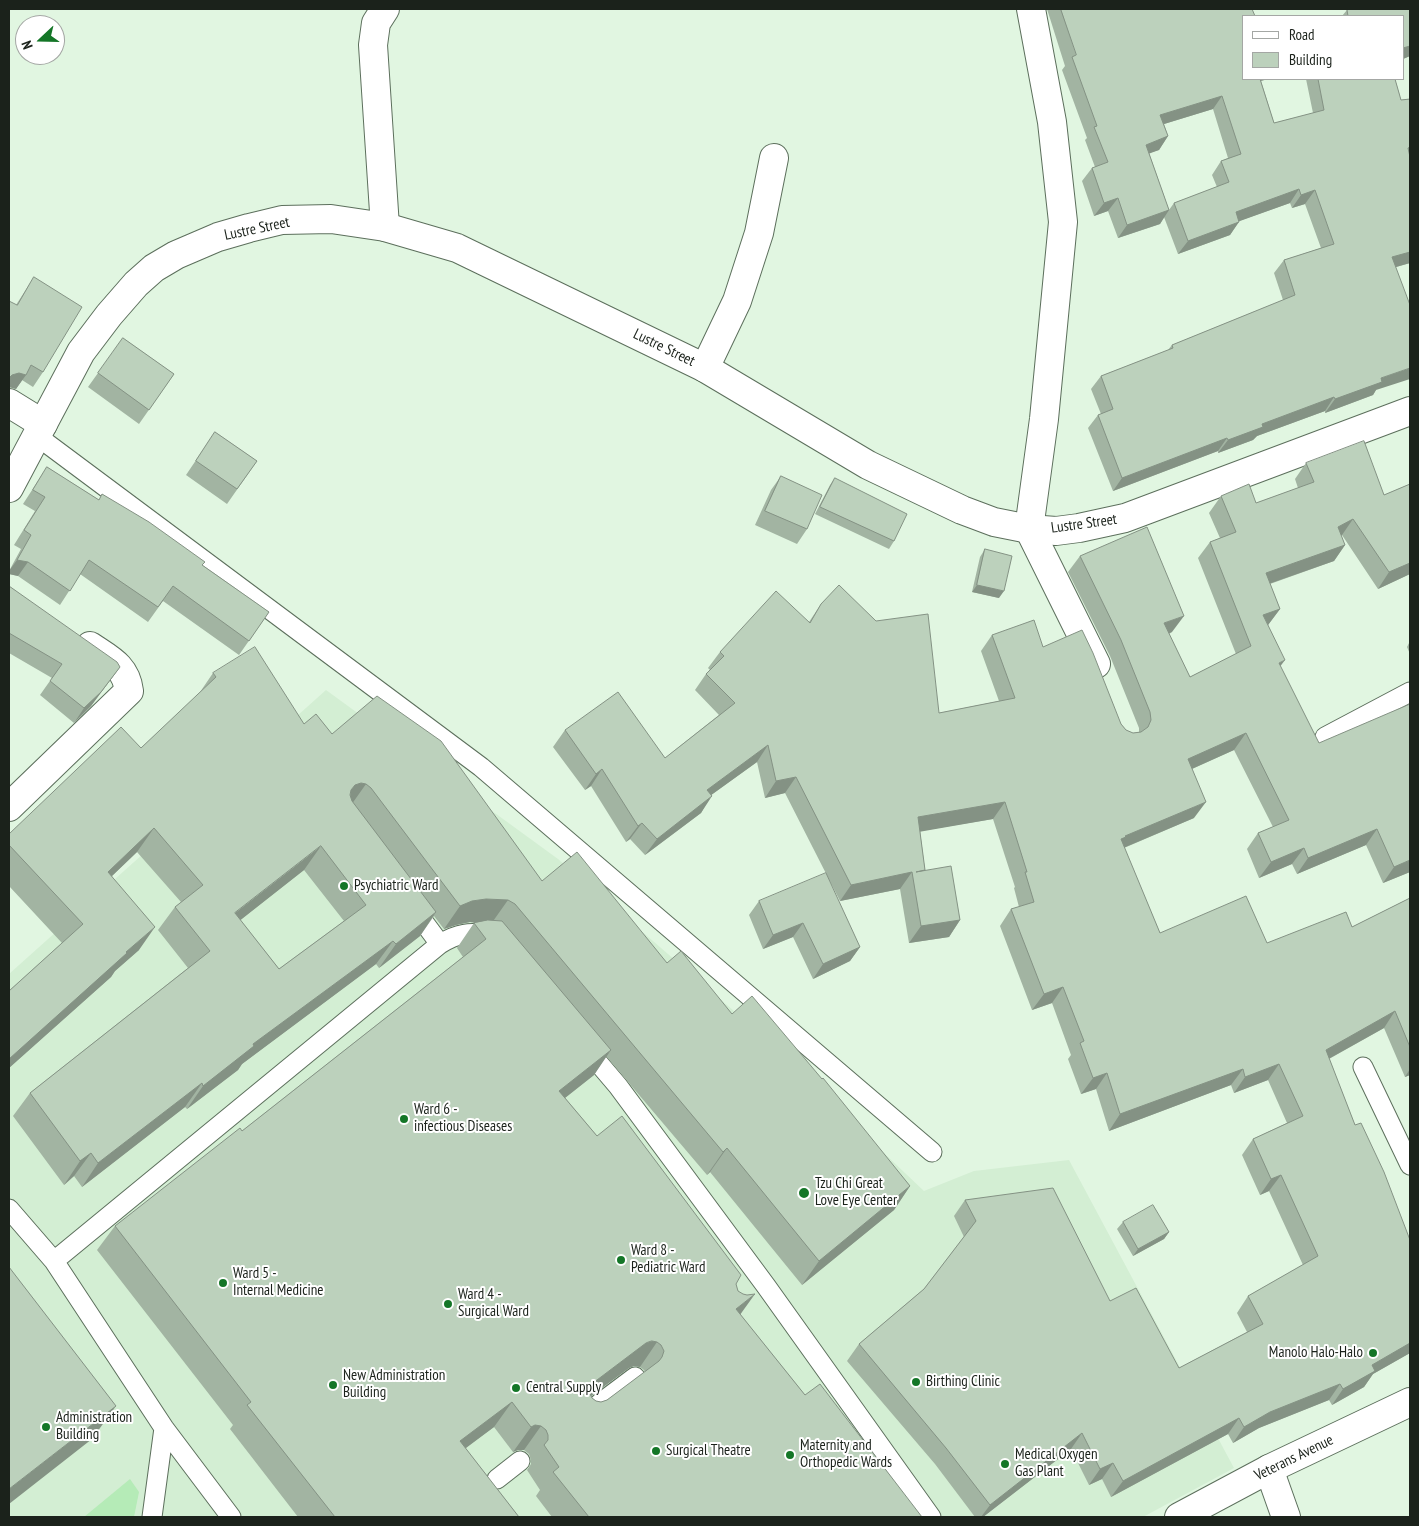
<!DOCTYPE html>
<style>
body{margin:0}
#map{position:relative;width:1419px;height:1526px;overflow:hidden;background:#e1f6e1;font-family:"PT Sans Narrow",sans-serif}
canvas{display:block}
.frame{position:absolute;inset:0;border:10px solid #1b221b;pointer-events:none}
.legend{position:absolute;left:1242px;top:15px;width:162px;height:65px;box-sizing:border-box;background:#fff;border:1px solid #a4a7a4;margin:0;padding:6px 9px;list-style:none;font-size:15px;color:#1b221b}
.legend li{display:flex;align-items:center;gap:10px;height:25px}
.legend b{width:25px;border:1px solid #a4a7a4}
.north{position:absolute;left:15px;top:15px;width:50px;height:50px;box-sizing:border-box;background:#fff;border:1px solid #a4a7a4;border-radius:50%;rotate:249deg;font-size:14px;font-weight:700;line-height:20px;text-align:center;color:#1b221b}
.north::after{content:'';display:block;margin:auto;width:18px;height:22px;background:#147627;clip-path:polygon(50% 0,100% 100%,50% 72%,0 100%)}
</style>
<div id="map">
<canvas width="1419" height="1526"></canvas>
<div class="frame"></div>
<ul class="legend">
<li><b style="height:6px;background:#fff"></b>Road</li>
<li><b style="height:14px;background:#bcd1bc"></b>Building</li>
</ul>
<div class="north">N</div>
</div>
<script>
const g = document.querySelector('canvas').getContext('2d');
g.lineJoin = 'round';
function paint(path, color) {
  g.fillStyle = color;
  g.fill(path, 'evenodd');
}
function stroke(path, color, width, dash) {
  g.strokeStyle = color;
  g.lineWidth = width;
  g.lineCap = dash ? 'butt' : 'round';
  g.setLineDash(dash || []);
  g.stroke(path);
}
function drawText(font, color, halo, rows, align = 'center') {
  g.font = font + ' "PT Sans Narrow",sans-serif';
  g.lineWidth = 4;
  g.setLineDash([]);
  g.textBaseline = 'middle';
  g.strokeStyle = halo;
  g.fillStyle = color;
  for (const [text, x, y, turn = 0] of rows) {
    g.save();
    g.translate(x, y);
    g.rotate((+turn || 0) * Math.PI / 180);
    g.textAlign = isNaN(turn) ? turn : align;
    if (halo) g.strokeText(text, 0, 0);
    g.fillText(text, 0, 0);
    g.restore();
  }
}
const built = new Path2D(`
 M326,690l232,169 176,152 190,180 50,-20 95,-11 165,308 -91,49h-1134v-543z`);
const green = new Path2D(`
 M130,1479l9,13 -5,25h-50z`);
const lane = new Path2D(`
 M37,436l444,331 451,385
 M1325,737l85,-45
 M411,905l29,39
 M584,1046l34,40 148,200 165,231
 M1363,1067l47,98
 M9,1209l45,52
 M583,1416l52,-39
 M497,1479l23,-18
 M152,1517l12,-89
 M231,1517l-67,-89 -110,-167 386,-317c18,-11 29,-12 50,-9l2,3`);
const street = new Path2D(`
 M385,9l-9,14 -3,22 12,182
 M1031,9l21,113 11,100 -19,197 -15,110 67,135
 M705,368l32,-67 22,-68 15,-75
 M9,403l34,21
 M9,807l120,-116c-3,-25 -20,-32 -39,-45
 M1269,1469l17,48`);
const secondary = new Path2D(`
 M9,488l72,-136 28,-37 27,-31 18,-16 22,-13 42,-18 31,-9 33,-8 49,-1 54,8 72,21 248,120 163,97 94,45 32,12 35,7 27,2 23,-3 46,-10 285,-107
 M1179,1517l90,-48 141,-67`);
const wall = new Path2D(`
 M1047,9h205l-9,70h25l-7,2 13,42 39,-10 -7,-34h89l6,21 9,-1v164l-14,4 -20,123 -3,5 -48,18v-2l-68,25 -4,4 -35,13v-2l-105,40 -25,-63 10,-13 3,-1 -10,-25 10,-13 67,-26 4,-5 111,-45 -9,-27 10,-13 37,-12 -16,-44 -13,4 -2,-5 -51,18 -9,14 -52,19 -14,-37 -4,7 -42,14 -10,-27 -14,5 -12,-35 10,-13 3,-1 -10,-27 2,-2 -25,-68 3,-4zM1213,109l15,49 -7,3 -9,14 5,12 -43,16 -5,7 -20,-57 10,-3 9,-14 -4,-12z
 M1353,9h57v47l-7,3v-43h-61l5,-6z
 M34,277l9,95 -10,15 -11,-7 -6,9 -7,-2 7,-82z
 M123,338l51,36 -35,50 -51,-37z
 M215,432l42,29 -30,43 -41,-29z
 M1306,463l78,32 26,-11v90l-32,15 -36,-54 -1,1 4,9 -11,16 -64,23 10,25 -12,16 12,41 39,77 91,129 -27,11 -17,-38 -69,29 -5,-10 -33,14 -12,-29 11,-16 15,-6 -39,-77 -42,19 2,49 -70,30 36,85 107,10 85,-16 58,-29v177l-5,2 -21,-49 -55,31 26,66 55,115v113l-37,21 -9,13 -32,18 -3,-5 -70,28 -26,15 -5,-9 -117,63 -9,-18 -13,6 -18,-36 -88,68h-8l-40,-53 -88,-103 12,-17 65,-55 40,-52 -10,-21 11,-16 145,101 69,67 68,-36 -10,-19 11,-17 55,-31 -34,-74 -9,4 -18,-40 11,-16 34,-16 -19,-43 -34,13 -3,-8 -122,46 -13,-42 -15,5 -13,-35 3,-4 -19,-52 -20,7 -32,-84 11,-17 8,-2 -5,-19 1,-1 -22,-68 -73,12 5,39 35,50 -11,17 -40,6 -9,-54 -60,12 -55,-108 -20,5 -8,-36 -46,33 -10,18 -56,42 -15,-16 -4,3 -35,-56 -6,4 -32,-43 12,-17 100,28 54,-43 -24,-25 11,-16 4,-4 -2,-2 12,-16 89,-30 12,-18 118,109 60,-12 -18,-50 11,-16 51,12 78,77 5,6 7,3 6,-1v-4l-29,-72 -42,-84 12,-16 92,76 -3,2 21,43 46,-23 -38,-96 12,-16 10,-4 -11,-25 12,-17 35,7 42,-15 -3,-9z
 M47,467l52,33 3,-6 167,118 -30,43 -76,-54 -15,21 -68,-48 -20,31 -42,-29 -9,-2v-3l12,-22 -7,-4 21,-34 -12,-7z
 M781,476l26,53 -10,15 -42,-19 16,-35z
 M835,478l59,63 -5,8 -74,-35 15,-29z
 M985,549l14,49 -27,-6 8,-35z
 M9,586l111,81 -29,39 -17,17 -34,-28 12,-17 -43,-25z
 M1410,641v13l-3,-7z
 M213,673l91,51 28,10 210,147 125,82 65,51 178,172 -16,24 -92,75 -92,-113 -3,3 -101,-119 -12,19 -29,23 32,38 139,148 4,31 65,80 117,122h-370l-16,-21 4,-6 -13,-20 4,-6v-4l-2,-6 -5,-4h-6l-5,2 -19,-25 -29,21 54,69h-221l-68,-88 3,-4 -136,-175 18,-24 127,-95 221,-174 -6,-9 17,-25h2l-6,-1 -14,3 -12,4 -10,-13 -14,20 -41,32 -3,-4 -134,100 -4,6 -51,39 -2,-2 -103,80 -8,-11 -10,9 -51,-69 17,-23 158,-125 -30,-38 17,-23 6,-5 -44,-50 -25,24 27,74 -24,21 -4,6 -102,91v-77l53,-48 -53,-57v-52l132,-86 57,-53zM304,870l40,51 -65,48 -39,-49zM634,1366l6,1 4,3 1,2 -38,28 -6,2 -5,-1 -4,-3 -1,-2 38,-28z
 M759,901l101,46 -10,14 -37,18 -20,-42 -30,12 -14,-34z
 M1123,1222l46,10 -5,7 -31,17 -16,-27z`);
const shadedWall = new Path2D(`
 M1410,46v10l-7,3v-11z
 M1252,79h16l-20,5z
 M1222,96l-9,13 -62,19 9,-13z
 M1168,136l-9,14 -22,8 9,-13z
 M1410,147v12l-2,-11z
 M1299,189l-9,14 -64,23 10,-14z
 M1315,190l-10,14 -13,4 9,-13z
 M1118,198l-10,13 -14,5 10,-13z
 M1169,210l-9,14 -42,14 9,-13z
 M1239,222l-9,13 -52,19 10,-13z
 M1410,252v11l-28,8 10,-14z
 M1410,368v11l-34,11 -3,5 -48,18 10,-14 46,-21z
 M19,373l7,2 -10,14 -7,-2v-9l3,-3z
 M1334,397l-9,14 -68,25 -4,4 -35,13 10,-13 34,-16z
 M1227,438l-9,13 -105,40 9,-13z
 M1353,519l-11,16 -16,9 12,-17z
 M1345,545l-11,16 -80,28 12,-16z
 M17,560l11,2 -10,14 -9,-2v-3z
 M1410,563v11l-32,15 11,-17z
 M977,585l27,6 -5,7 -27,-6z
 M1280,609l-12,16 -5,-10z
 M1184,616l-12,16 -19,7 11,-16z
 M1285,660l-12,16 6,-13z
 M120,667l-29,39 -17,17 10,-15z
 M1246,733l-12,17 -58,26 12,-17z
 M768,745l-11,17 -61,44 11,-16z
 M602,769l-11,17 -6,4 11,-16z
 M796,777l-11,16 -20,5 11,-17z
 M361,783l5,1 -17,24 2,-18 4,-5z
 M712,796l-11,17 -56,42 12,-16z
 M1005,802l-12,17 -86,15 11,-17z
 M1206,802l-12,16 -78,33 5,-12 4,-3z
 M642,823l-12,16 -4,3 12,-16z
 M154,828l-17,24 -46,44 17,-24z
 M1377,829l-11,16 -69,29 11,-16z
 M321,846l-17,24 -85,67 16,-24z
 M1304,848l-12,16 -33,14 12,-16z
 M1410,860v12l-27,11 11,-16z
 M912,872l-12,17 -60,12 11,-16z
 M486,899l22,1 -17,24 -21,-2 -14,3 -12,4 16,-23 12,-5z
 M436,912l-16,24 -41,32 17,-24z
 M960,920l-11,17 -40,6 12,-17z
 M803,923l-10,14 -30,12 10,-14z
 M155,927l-16,23 -24,21 -4,6 -102,91v-9l117,-107z
 M393,941l-17,23 -134,100 -4,6 -51,39 16,-23 50,-42z
 M860,947l-10,14 -37,18 10,-15z
 M1063,987l-11,16 -20,7 12,-16z
 M1395,1011l-11,17 -70,39 12,-17z
 M611,1050l-17,25 -52,41 17,-25z
 M1279,1064l-11,16 -34,13 11,-16z
 M1243,1069l-12,16 -122,46 11,-17z
 M1410,1069v6l-5,2z
 M1107,1073l-11,16 -15,5 12,-16z
 M202,1083l-17,24 -103,80 16,-24z
 M727,1148l-17,24 -3,3 16,-23z
 M91,1153l-17,23 -10,9 16,-24z
 M1281,1175l-12,16 -9,4 11,-16z
 M910,1186l-16,24 -92,75 17,-24z
 M1169,1232l-5,7 -31,17 5,-7z
 M755,1294l-18,25 -1,-10z
 M652,1341l5,1 -17,25 -6,-1 -5,2 -53,39 17,-24 53,-40z
 M1410,1343v10l-37,21 -9,13 -32,18 11,-16 29,-24z
 M1340,1384l-11,16 -70,28 -26,15 11,-16 26,-15z
 M512,1402l-18,25 -52,39 18,-25z
 M116,1406l-24,33 -83,65v-15z
 M1239,1418l-11,16 -117,63 12,-16z
 M535,1425l6,1 -17,24h-6l-5,2 18,-25z
 M1082,1433l-11,16 -88,68h-2l9,-12z
 M1113,1463l-11,16 -13,6 11,-16z`);
const building = new Path2D(`
 M1061,9h191l3,7h-12v63h17l14,44 50,-13 -6,-31h77l6,21 9,-1v48l-2,1 2,9v95l-18,5 18,48v63l-29,10 1,4 -47,17 -1,-2 -72,27 1,3 -35,13 -1,-2 -105,40 -24,-63 15,-6 -12,-33 72,-28 -1,-3 123,-50 -11,-35 50,-16 -19,-54 -14,5 -2,-6 -63,23 3,10 -51,19 -14,-38 55,-21 -8,-21 20,-7 -19,-58 -62,19 8,21 -22,9 23,65 -42,15 -9,-27 -14,5 -12,-35 16,-6 -14,-35 3,-1 -25,-69 4,-2z
 M1353,9h57v37l-7,2v-32h-55l-1,-6z
 M34,277l48,30 -39,65 -12,-7 -5,10 -7,-2 -7,2 -3,3v-77l8,4z
 M123,338l51,36 -25,36 -51,-37z
 M215,432l42,29 -20,28 -41,-28z
 M1364,441l20,54 26,-11v79l-21,9 -36,-53 -15,8 7,18 -79,28 14,36 -17,6 22,45 -6,3 40,80 91,-39v156l-16,7 -17,-38 -69,29 -4,-10 -33,14 -13,-29 31,-13 -43,-87 -58,26 18,43 -81,34 1,1 -5,2 39,94 86,-37 21,47 79,-31 6,15 58,-29v149l-15,-36 -69,39 29,75 6,-2 23,49 26,68v103l-38,22 3,6 -32,18 -3,-5 -70,28 -26,15 -5,-9 -116,63 -10,-18 -13,6 -18,-36 -92,72 -44,-57 -87,-104 65,-55 52,-68 -11,-21 88,-12 57,113 26,-13 43,80 84,-44 -15,-28 70,-40 -37,-81 -10,4 -18,-40 50,-23 -24,-52 -34,13 -2,-8 -123,45 -13,-41 -14,5 -13,-35 4,-2 -21,-54 -19,7 -33,-85 23,-7 -9,-30h2l-22,-70 -87,15 7,53 -9,2 35,-6 9,54 -39,6 -9,-54 -61,13 -55,-108 -20,4 -8,-36 -61,45 5,6 -55,43 -15,-16 -4,3 -36,-57 -6,5 -31,-44 53,-38 47,66 70,-55 -29,-29 18,-18 -4,-4 56,-61 34,32 11,-19 18,-19 37,36 52,-7 11,99 76,-15 -23,-63 42,-15 9,27 39,-17 11,23 28,71 5,6 7,3 8,-1 7,-5 3,-7 -1,-8 -29,-72 -41,-84 67,-29 37,89 -20,7 26,54 61,-31 -41,-104 26,-10 -15,-36 28,-12 7,19 58,-21 -8,-19z
 M47,467l52,33 3,-6 47,28 56,40 -3,3 67,47 -20,29 -76,-55 -15,21 -69,-47 -19,31 -42,-29 -11,-2 14,-25 -7,-5 21,-33 -12,-7z
 M781,476l41,19 -15,34 -42,-18z
 M835,478l72,36 -13,27 -74,-34z
 M985,549l27,7 -8,35 -27,-6z
 M9,586l108,76 3,5 -19,25 -17,16 -34,-27 12,-17 -53,-31z
 M255,647l49,77 12,-10 16,20 45,-38 64,45 101,140 35,-29 90,111 14,-12 51,63 20,-18 70,83 1,-1 87,108 -91,75 -92,-113 -4,4 -208,-248 -7,-4 -22,-1 -14,2 -12,5 -89,-118 -5,-4 -5,-1 -6,2 -4,5 -1,5 2,6 84,111 -40,32 -3,-3 -140,103 1,2 -51,40 -1,-3 -104,80 -7,-10 -11,8 -50,-68 180,-142 -35,-44 28,-22 -49,-57 -46,44 47,55 -29,25 1,1 -118,106v-68l74,-67 -74,-79v-11l112,-107 20,21 75,-71 -3,-4zM321,846l45,59 -87,64 -44,-56z
 M826,873l34,74 -37,17 -20,-41 -30,12 -14,-34z
 M488,920l14,1 109,129 -52,41 38,45 25,-20 119,159 -5,9 2,7 5,3 4,1 8,-1 -19,15 69,86 15,-11 102,133h-333l-36,-45 6,-5 -15,-22 4,-5v-5l-2,-5 -5,-4 -6,-1 -4,2 -19,-25 -52,39 59,76h-184l-88,-112 4,-3 -136,-176 125,-98 2,3 244,-192 -12,-16zM652,1341l5,1 4,3 3,6 -2,6 -3,4 -52,39 -6,2 -5,-1 -4,-3 -3,-6 1,-6 3,-3 53,-40z
 M1153,1205l16,27 -31,17 -15,-27z
 M9,1267l107,139 -107,83z`);
const markers = [
 [344,886,5,"#147627"],
 [404,1119,5,"#147627"],
 [804,1193,6,"#147627"],
 [621,1260,5,"#147627"],
 [223,1283,5,"#147627"],
 [448,1304,5,"#147627"],
 [1373,1353,5,"#147627"],
 [916,1382,5,"#147627"],
 [333,1385,5,"#147627"],
 [516,1388,5,"#147627"],
 [46,1427,5,"#147627"],
 [656,1451,5,"#147627"],
 [790,1455,5,"#147627"],
 [1005,1464,5,"#147627"]
];
const streetNames = [
 ["Lustre Street",257,229,-12],
 ["Lustre Street",664,348,26],
 ["Lustre Street",1084,524,-8],
 ["Veterans Avenue",1294,1458,-26]
];
const poiNames = [
 ["Psychiatric Ward",354,886],
 ["Ward 6 -",414,1110],
 ["infectious Diseases",414,1127],
 ["Tzu Chi Great",815,1184],
 ["Love Eye Center",815,1201],
 ["Ward 8 -",631,1251],
 ["Pediatric Ward",631,1268],
 ["Ward 5 -",233,1274],
 ["Internal Medicine",233,1291],
 ["Ward 4 -",458,1295],
 ["Surgical Ward",458,1312],
 ["Manolo Halo-Halo",1363,1353,"right"],
 ["New Administration",343,1376],
 ["Building",343,1393],
 ["Birthing Clinic",926,1382],
 ["Central Supply",526,1388],
 ["Administration",56,1418],
 ["Building",56,1435],
 ["Maternity and",800,1446],
 ["Orthopedic Wards",800,1463],
 ["Surgical Theatre",666,1451],
 ["Medical Oxygen",1015,1455],
 ["Gas Plant",1015,1472]
];
paint(built, '#d3eed3');
paint(green, '#b5ebb7');
stroke(lane, '#5c6f5c', 21);
stroke(street, '#5c6f5c', 30);
stroke(secondary, '#5c6f5c', 30);
stroke(lane, '#fff', 19);
stroke(street, '#fff', 28);
stroke(secondary, '#fff', 28);
paint(wall, '#a2b4a2');
paint(shadedWall, '#849284');
paint(building, '#bcd1bc');
stroke(building, '#849284', 1);
for (const [x, y, r, color] of markers) {
  const dot = new Path2D();
  dot.arc(x, y, r, 0, 2 * Math.PI);
  g.fillStyle = color;
  g.fill(dot);
  stroke(dot, '#fff', 2);
}
drawText('15px', '#1b221b', '#fff', streetNames);
drawText('15px', '#1b221b', '#fff', poiNames, 'left');
</script>
